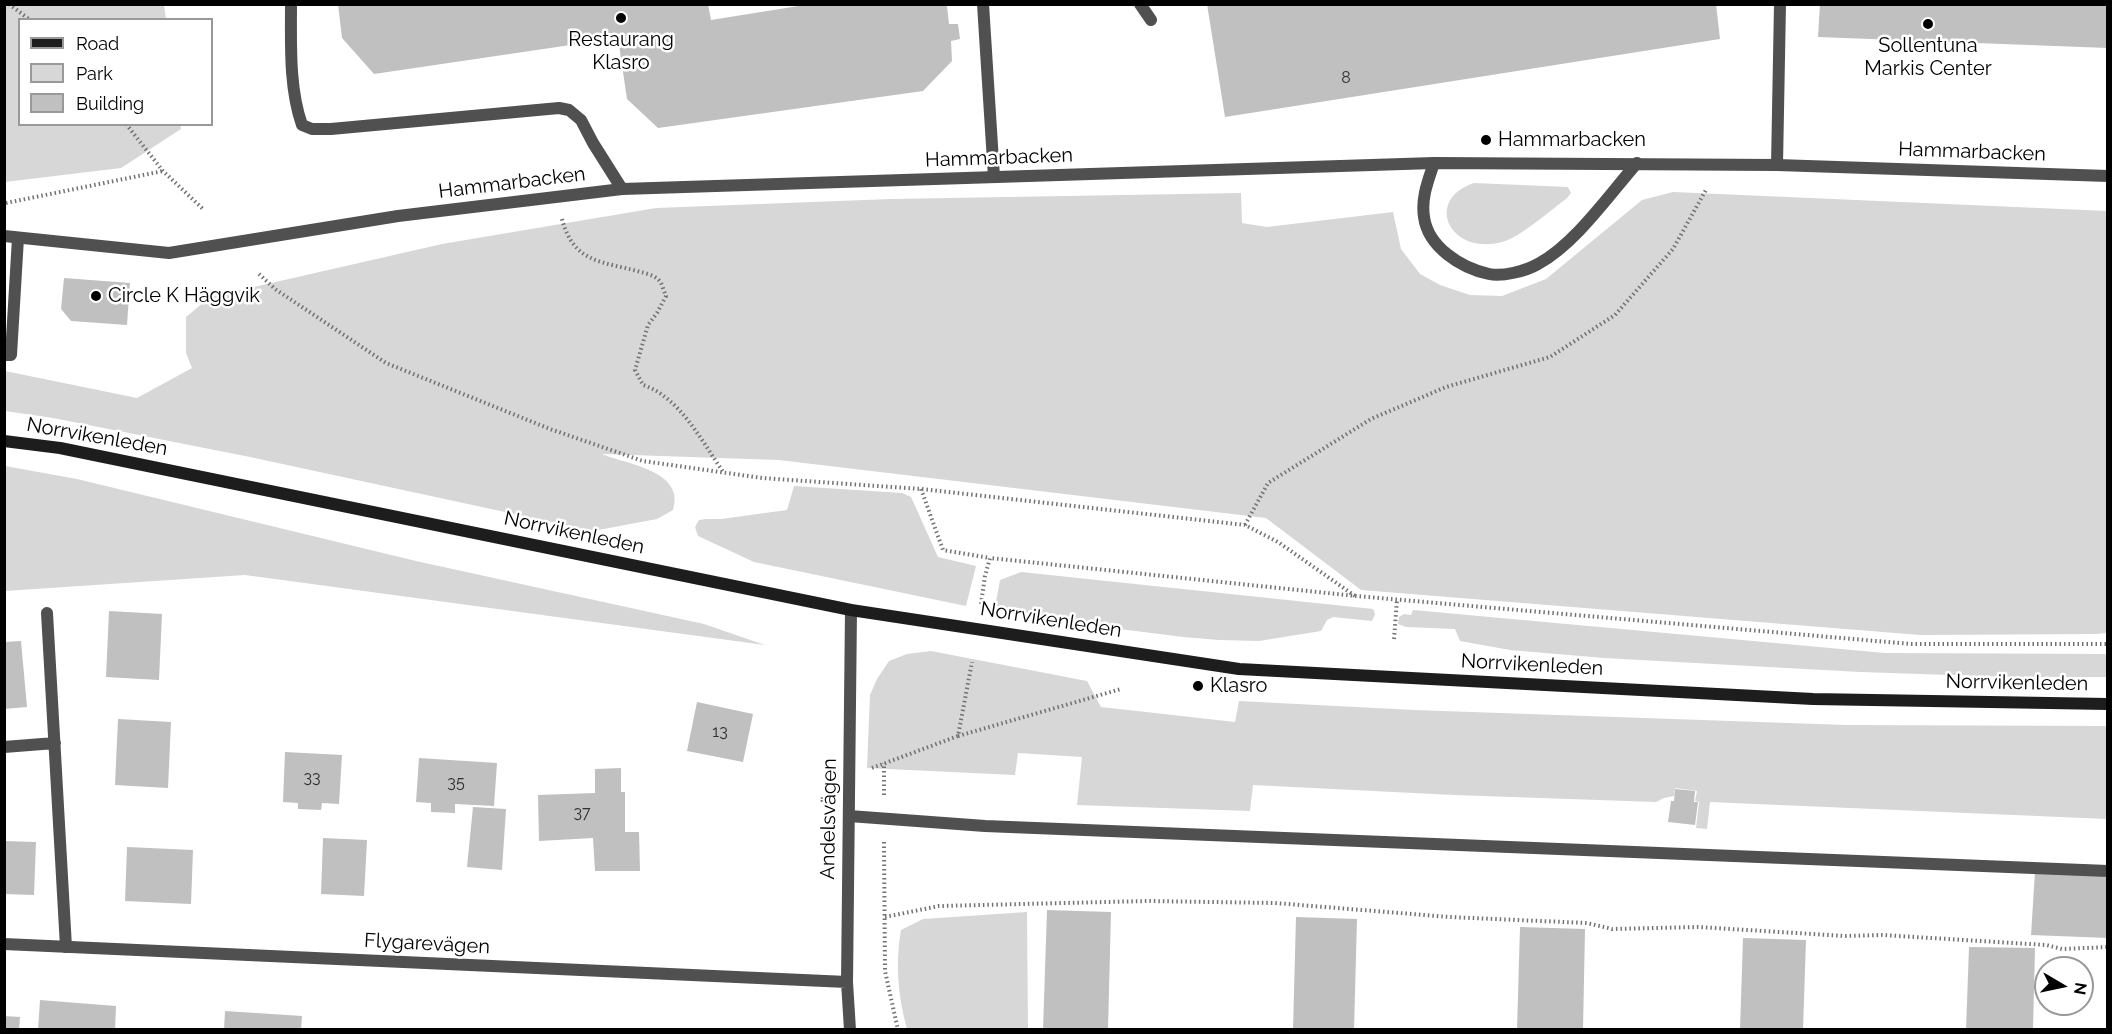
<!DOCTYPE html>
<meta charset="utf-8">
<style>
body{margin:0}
#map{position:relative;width:2112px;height:1034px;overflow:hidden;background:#fff;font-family:Raleway,sans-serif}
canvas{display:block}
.frame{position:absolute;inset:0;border:6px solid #000;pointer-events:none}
.legend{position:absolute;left:18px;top:18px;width:195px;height:108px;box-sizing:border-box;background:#fff;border:2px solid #999;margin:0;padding:8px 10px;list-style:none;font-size:18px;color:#000}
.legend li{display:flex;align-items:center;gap:12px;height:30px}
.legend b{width:30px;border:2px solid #999}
.north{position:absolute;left:2034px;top:956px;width:60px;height:60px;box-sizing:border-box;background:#fff;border:2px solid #999;border-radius:50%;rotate:99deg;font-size:16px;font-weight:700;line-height:24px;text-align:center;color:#000}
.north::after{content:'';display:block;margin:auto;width:21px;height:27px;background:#000;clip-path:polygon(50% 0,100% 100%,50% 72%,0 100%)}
</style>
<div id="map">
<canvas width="2112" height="1034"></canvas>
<div class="frame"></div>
<ul class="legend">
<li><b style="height:8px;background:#1d1d1d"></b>Road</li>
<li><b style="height:16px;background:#d7d7d7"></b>Park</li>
<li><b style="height:16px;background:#c0c0c0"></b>Building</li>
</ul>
<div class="north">N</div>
</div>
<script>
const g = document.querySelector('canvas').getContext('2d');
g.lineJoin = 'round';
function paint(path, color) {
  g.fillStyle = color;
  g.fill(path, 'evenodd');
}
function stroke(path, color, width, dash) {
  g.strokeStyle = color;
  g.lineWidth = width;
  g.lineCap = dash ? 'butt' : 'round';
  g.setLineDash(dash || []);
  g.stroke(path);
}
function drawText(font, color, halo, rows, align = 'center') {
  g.font = font + ' Raleway,sans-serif';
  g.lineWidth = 5;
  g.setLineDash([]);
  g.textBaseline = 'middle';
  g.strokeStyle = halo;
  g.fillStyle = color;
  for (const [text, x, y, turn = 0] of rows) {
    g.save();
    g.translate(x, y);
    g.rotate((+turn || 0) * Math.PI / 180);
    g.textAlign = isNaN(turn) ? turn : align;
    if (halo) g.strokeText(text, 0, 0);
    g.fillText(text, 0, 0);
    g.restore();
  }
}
const green = new Path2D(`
 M4,5h160l2,14 -146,1v104h160l1,5 -60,39 -116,14z
 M1474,183l94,4 3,6 -4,5c-16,12 -48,40 -65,44 -52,14 -79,-42 -28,-59z
 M1673,192l434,19v422l-11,1 -176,1 -559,-45 -95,-72 -487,-58 -177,-6c22,10 84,16 71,56l-16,9 -64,12 -343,-74 -197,-39 -48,-7v-40l132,27 55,-30 -6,-15v-36l24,-20 232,-53 214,-36 235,-9 350,-6 1,30 25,4 126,-15 8,37 19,25 20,11 30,10 32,1 44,-17 96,-79z
 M5,466l72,13 339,82 288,63 61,21 -520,-70 -240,16z
 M794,486l108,7 9,4 27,60 38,9 -10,40 -212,-44 -56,-26 -3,-9 4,-7 7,-1h15l66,-9z
 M1021,572l352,37 2,5 -3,7 -39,-4 -6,3 -6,11 -62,10 -40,-1 -36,-3 -87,-11 -101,-19 5,-27z
 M1413,610l472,43 222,1v23h-96l-151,-5 -256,-14 -94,-8 -50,-9 -5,-12 -49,-2 -8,-3 1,-7 5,-3 7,1z
 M931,651l156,30 14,26 134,15 4,-21 175,9 432,15 261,1v93l-397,-17 -3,27 -11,-1 3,-26 -4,-1 2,-10 -22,-3 -1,8 -10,2 -8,4 -202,-7 -201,-10 -3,26 -173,-6 5,-48 -64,-4 -3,22 -148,-7 3,-73 7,-16 12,-18 18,-7z
 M1027,912l1,117h-121c-9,-33 -12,-65 -6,-99l22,-11z`);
const building = new Path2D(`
 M338,4h370l3,16 100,-16h132l4,2 2,18h9l2,15 -9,2 1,20 -29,30 -265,37 -31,-29 -9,-61 -244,36 -32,-36z
 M1207,4h509l4,35 -495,78z
 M1820,4h288v44l-290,-11z
 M64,278l66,5 -3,42 -56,-4 -10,-12z
 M109,611l53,3 -3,66 -53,-3z
 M21,641l6,66 -23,2v-67z
 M697,702l56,12 -10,48 -56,-11z
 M118,719l53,3 -3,66 -53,-3z
 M285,752l57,3 -3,49 -17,-1 -1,7 -23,-1v-6l-15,-1z
 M419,758l78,5 -3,43 -39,-2v9l-24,-1v-9l-15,-1z
 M621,768v24h4v40h14l1,39h-45l-2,-33 -54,3 -1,-46 57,-2v-24z
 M1675,789l20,2 -1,11h4l-3,23 -27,-3 3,-21h3z
 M473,807l33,2 -4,61 -35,-3z
 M323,838l44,2 -3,56 -43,-2z
 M4,841l32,1 -2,53 -30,-1z
 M127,847l66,3 -2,54 -66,-3z
 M2035,872l73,4v62l-77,-3z
 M1047,910l64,2 -3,118h-65z
 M1296,917l61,2 -3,111h-61z
 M1520,927l65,2 -2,101h-66z
 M1743,938l63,2 -3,90h-63z
 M1969,947l66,1 -2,82h-67z
 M40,1000l76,6 -1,24h-77z
 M225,1011l77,5 -1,14h-77z
 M4,1016l16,1 -1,13h-15z`);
const path = new Path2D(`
 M9,4l21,16
 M126,124l37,47 41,39
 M4,207l2,-4 157,-32
 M562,219c12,45 40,42 79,53 7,2 16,4 20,11 2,4 3,9 5,13l-9,17 -9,12 -13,45 8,15c37,12 59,57 81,88
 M259,274l16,15 111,74 164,66 93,32 119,17 159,11 324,36 33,17 77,54
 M921,489l22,61 47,8
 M1245,525l23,-42 103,-64 75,-32 104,-30 65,-42 58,-66 34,-61
 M981,604l4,-28 5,-18 366,38 555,48h197
 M1394,639l3,-39
 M958,736l163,-47
 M872,768l86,-32 14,-74
 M884,795v-32
 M884,842l1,129 13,59
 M885,917l54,-11 209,-5 127,2 174,14 138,6 25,6 86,-2 147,9 37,-1 164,10 16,4 46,-2`);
const lane = new Path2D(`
 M291,4c0,40 -2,84 11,121l10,4h19l228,-21 10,2 12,10 12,23 29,46
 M983,4l11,173
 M1140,4l11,16
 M1434,163c-6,18 -13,35 -10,54 4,30 37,51 65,57 13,3 37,-3 49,-10 37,-20 71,-69 99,-101
 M1777,165l3,-161
 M4,355h7l7,-117
 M47,613l19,334
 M4,747l51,-4
 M849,816l136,10 1123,45`);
const street = new Path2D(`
 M4,236l165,17 229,-37 224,-27 812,-26 343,2 331,11
 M4,944l843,38
 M850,1030l-3,-48 4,-372`);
const secondary = new Path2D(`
 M4,441l56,7 791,162 388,59 574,30 295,5`);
const markers = [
 [621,18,6,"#000"],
 [1928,24,6,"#000"],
 [1486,140,6,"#000"],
 [96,296,6,"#000"],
 [1198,686,6,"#000"]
];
const numberNames = [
 ["8",1346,78],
 ["13",720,732],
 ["33",312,778],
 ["35",456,783],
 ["37",582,813]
];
const poiNames = [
 ["Restaurang",621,40,"center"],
 ["Klasro",621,63,"center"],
 ["Sollentuna",1928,46,"center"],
 ["Markis Center",1928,69,"center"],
 ["Hammarbacken",1498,140],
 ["Circle K Häggvik",108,296],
 ["Klasro",1210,686]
];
const streetNames = [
 ["Hammarbacken",1972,152,2],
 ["Hammarbacken",999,158,-2],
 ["Hammarbacken",512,183,-7],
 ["Norrvikenleden",97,437,10],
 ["Norrvikenleden",574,533,12],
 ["Norrvikenleden",1051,620,9],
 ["Norrvikenleden",1532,665,3],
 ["Norrvikenleden",2017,683,1],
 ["Andelsvägen",829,819,-89],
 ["Flygarevägen",427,944,3]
];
paint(green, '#d7d7d7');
paint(building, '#c0c0c0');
stroke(path, '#727272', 4, [1.5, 3]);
stroke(lane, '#505050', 12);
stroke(street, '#505050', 12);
stroke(secondary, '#1d1d1d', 12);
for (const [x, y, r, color] of markers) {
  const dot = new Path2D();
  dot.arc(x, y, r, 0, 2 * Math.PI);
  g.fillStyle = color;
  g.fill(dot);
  stroke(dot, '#fff', 2);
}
drawText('16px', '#303030', null, numberNames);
drawText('20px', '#000', '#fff', poiNames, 'left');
drawText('20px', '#000', '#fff', streetNames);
</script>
